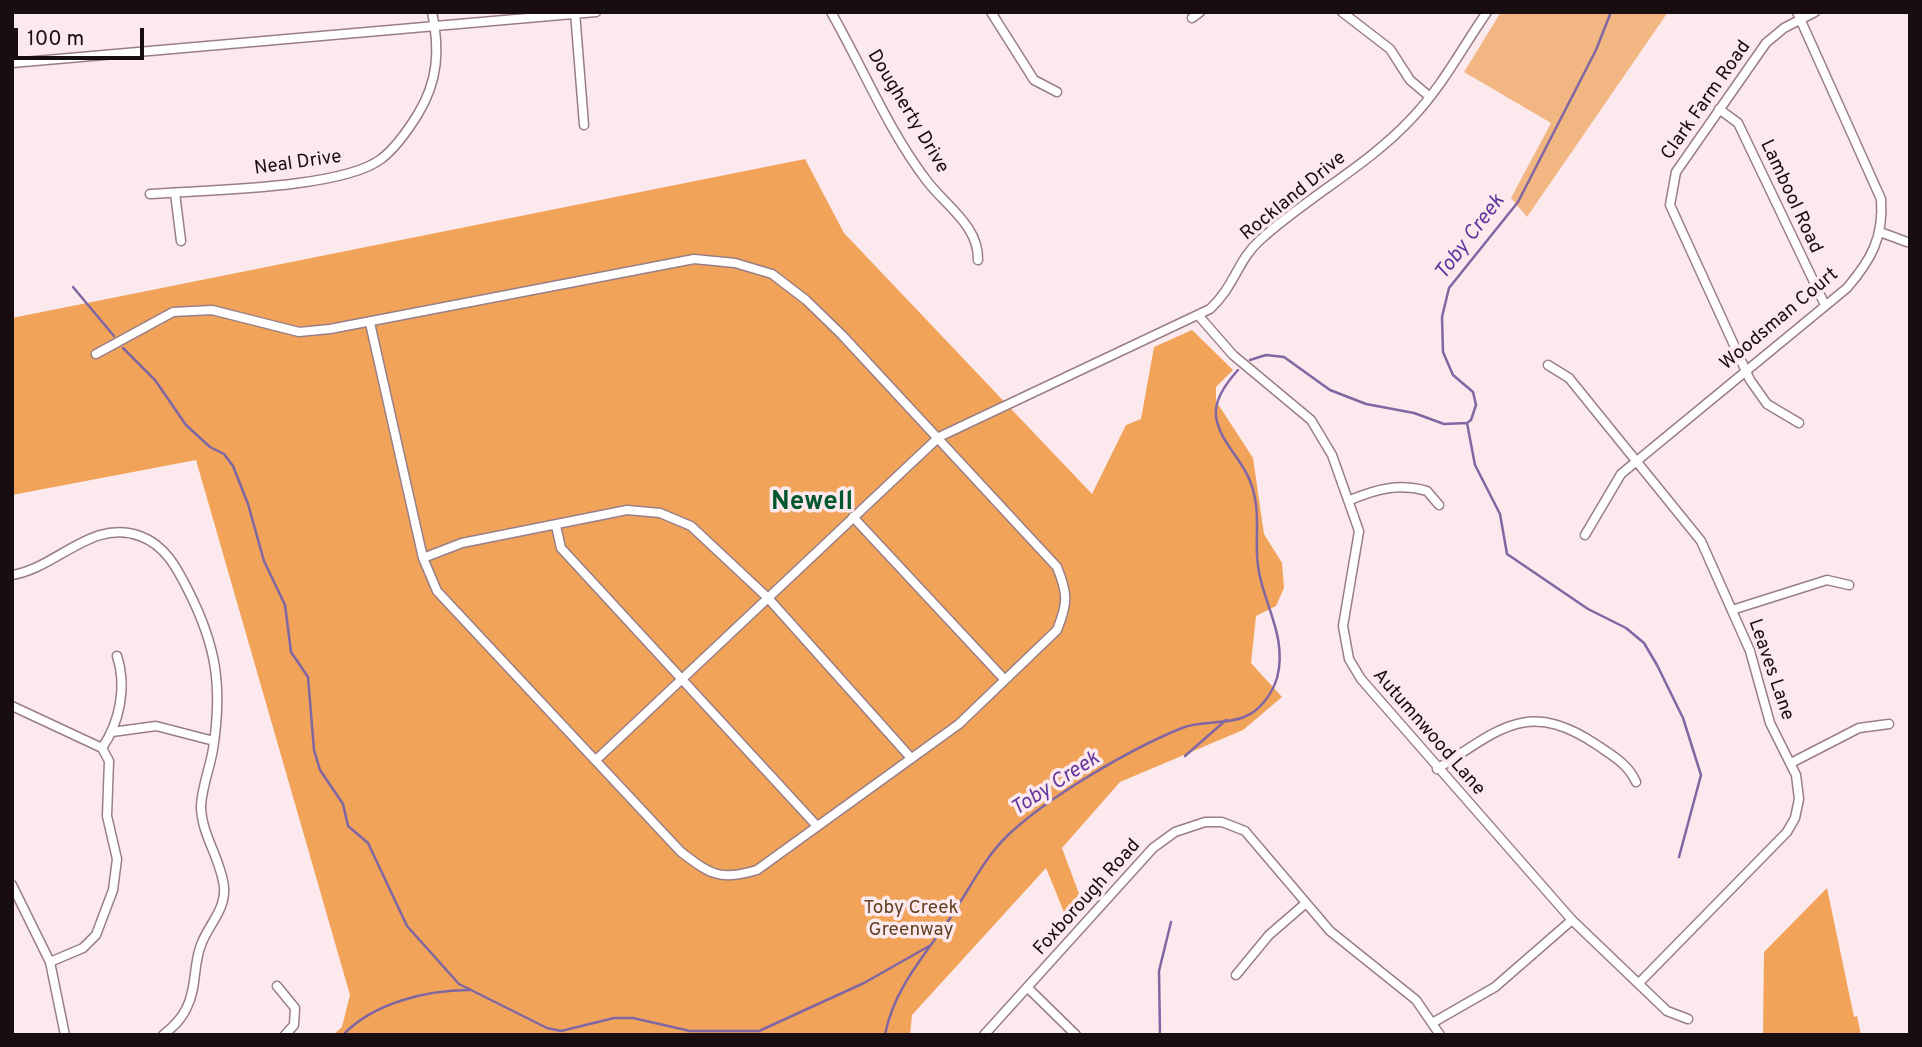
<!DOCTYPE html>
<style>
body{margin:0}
#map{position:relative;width:1922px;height:1047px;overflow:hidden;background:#fce9ee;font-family:Overpass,sans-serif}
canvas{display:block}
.frame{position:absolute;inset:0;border:14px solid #180e11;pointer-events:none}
.scale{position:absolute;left:14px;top:28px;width:130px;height:32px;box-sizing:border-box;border:4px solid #180e11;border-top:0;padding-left:9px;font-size:21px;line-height:24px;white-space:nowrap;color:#180e11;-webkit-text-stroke:5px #fce9ee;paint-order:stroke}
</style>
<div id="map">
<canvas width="1922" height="1047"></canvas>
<div class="frame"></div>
<div class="scale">100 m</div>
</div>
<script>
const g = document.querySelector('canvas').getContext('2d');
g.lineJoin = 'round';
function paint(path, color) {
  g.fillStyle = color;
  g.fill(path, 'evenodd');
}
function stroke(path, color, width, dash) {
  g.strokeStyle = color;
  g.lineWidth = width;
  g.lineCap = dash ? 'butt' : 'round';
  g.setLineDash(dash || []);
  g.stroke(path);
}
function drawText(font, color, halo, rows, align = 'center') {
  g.font = font + ' Overpass,sans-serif';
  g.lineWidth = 7;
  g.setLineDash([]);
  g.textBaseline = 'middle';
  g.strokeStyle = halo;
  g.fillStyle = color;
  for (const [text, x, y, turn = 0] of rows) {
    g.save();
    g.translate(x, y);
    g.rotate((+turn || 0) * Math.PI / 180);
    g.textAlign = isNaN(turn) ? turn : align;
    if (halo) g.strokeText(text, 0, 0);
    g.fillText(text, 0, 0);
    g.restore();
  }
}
const green = new Path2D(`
 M1501,12h167l-141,205 -16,-19 40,-75 -87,-51z`);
const forest = new Path2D(`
 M805,159l39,74 248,261 34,-69 15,-6 13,-72 38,-17 41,40 -17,17v14l37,57 11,76 18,29 2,25 -8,18 -20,10 -5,47 31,34 -39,33 -123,52 -58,66 23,62 -15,17 -24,-59 -134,147 -2,20h-577l9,-8 8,-32 -154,-535 -184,35v-177z
 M1827,888l27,129 3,-1 4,19h-98l1,-83z`);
const stream = new Path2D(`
 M73,287l41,49
 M123,348l32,32 31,45 24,22 14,7 9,12 15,38 16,57 21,44 6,47 17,25 6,73 6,20 23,34 5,22 20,17 39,83 52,58 88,44 14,3 53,-13h19l57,13h69l105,-48 67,-38
 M1250,360l16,-5 18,2 46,33 36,14 48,9 30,11 23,-1 4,-3 5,-15 -3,-13 -20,-17 -10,-23 -1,-35 7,-29 69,-86 78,-152 15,-38
 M1467,423l8,42 25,49 7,40 81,55 38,19 18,15 13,22 26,53 18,57 -22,82
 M1185,756l41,-36
 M343,1035c30,-32 84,-45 126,-45
 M885,1035c8,-43 36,-76 61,-111 20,-28 35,-62 60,-87 40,-39 124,-88 176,-109 20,-8 43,-3 62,-11 16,-6 28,-23 33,-39 12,-45 -19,-80 -20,-124 -1,-26 3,-48 -7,-73 -8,-22 -31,-40 -34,-65 -2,-16 12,-35 22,-46
 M1160,1035l-1,-64 12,-49`);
const street = new Path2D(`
 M575,12l9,113
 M831,12c32,56 57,118 96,169 19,25 52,45 51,79
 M991,12l43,68 23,12
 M1342,12l48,37 20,31 20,17
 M1192,18l8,-6
 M12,63l584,-51
 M1719,109l19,14 87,182
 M175,193l6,48
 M150,194c53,-4 192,-5 231,-35 15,-11 27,-29 37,-45 20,-33 22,-64 14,-102
 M1880,232l27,10
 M1198,315l35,40 78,65 21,35 27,76 -16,95 6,33 12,20 211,241 95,91 21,8
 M96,354l77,-42 39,-2 87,22 31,-3 364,-70 41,4 37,11 34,26 36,35 215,232c11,27 11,36 0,63l-98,94 -202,146c-36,11 -46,5 -76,-18l-244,-261 -14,-33 -53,-235
 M1548,365l21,13 132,163 49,110 20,72 26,52 3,24 -4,19 -8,14 -148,151
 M1799,423l-32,-19 -17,-24 -80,-175 6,-33 90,-129 18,-15 31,-16
 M1350,500c27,-11 48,-17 77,-9l12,14
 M853,517l152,163
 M556,526l5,22 256,278
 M1585,535l36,-61 226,-186c24,-28 37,-51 34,-89l-84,-187
 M423,558l39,-15 165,-33 33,3 31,13 77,72 143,160
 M12,575c45,-7 80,-57 128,-39 25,9 37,32 48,54 28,55 35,96 25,159 -3,19 -11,37 -12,57 0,28 20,53 23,81 2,23 -16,38 -23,58 -8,20 -4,42 -14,62 -5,12 -14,20 -24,28
 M1732,610l95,-30 22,5
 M12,706l90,42
 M112,732l44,-6 58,15
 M102,748c18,-26 25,-62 15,-92
 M596,760l343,-323 271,-128c24,-22 28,-49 49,-68 49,-45 109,-75 154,-124 30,-32 49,-69 74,-105
 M1791,763l68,-35 30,-4
 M1437,769c62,-39 90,-71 160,-24 16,11 31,19 39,37
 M12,885l38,77 15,73
 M50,962l33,-14 13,-13 17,-45 4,-31 -10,-43 2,-55 -7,-13
 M1236,975l33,-40 37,-32
 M277,986l18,22 -1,17 -9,10
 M1028,988l48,47
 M1434,1022l61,-35 77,-67
 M984,1035l169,-187 22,-16 30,-10h17l23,9 85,100 86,69 24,35`);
const streetNames = [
 ["Clark Farm Road",1707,101,-55],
 ["Dougherty Drive",907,112,59],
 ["Neal Drive",298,164,-8],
 ["Rockland Drive",1294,197,-39],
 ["Lambool Road",1790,197,65],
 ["Woodsman Court",1780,320,-40],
 ["Leaves Lane",1770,670,71],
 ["Autumnwood Lane",1428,733,49],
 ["Foxborough Road",1088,898,-48]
];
const parkNames = [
 ["Toby Creek",911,909],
 ["Greenway",911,931]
];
const waterNames = [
 ["Toby Creek",1471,238,-53],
 ["Toby Creek",1056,785,-33]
];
const districtNames = [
 ["Newell",812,504]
];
paint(green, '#f1b681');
paint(forest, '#f0a359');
stroke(stream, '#8066a3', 2.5);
stroke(street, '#9a7e85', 11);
stroke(street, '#fff', 8);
drawText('19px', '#180e11', '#fce9ee', streetNames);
drawText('19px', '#624223', '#fce9ee', parkNames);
drawText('italic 21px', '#65379c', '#fce9ee', waterNames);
drawText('bold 26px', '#00562d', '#fce9ee', districtNames);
</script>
